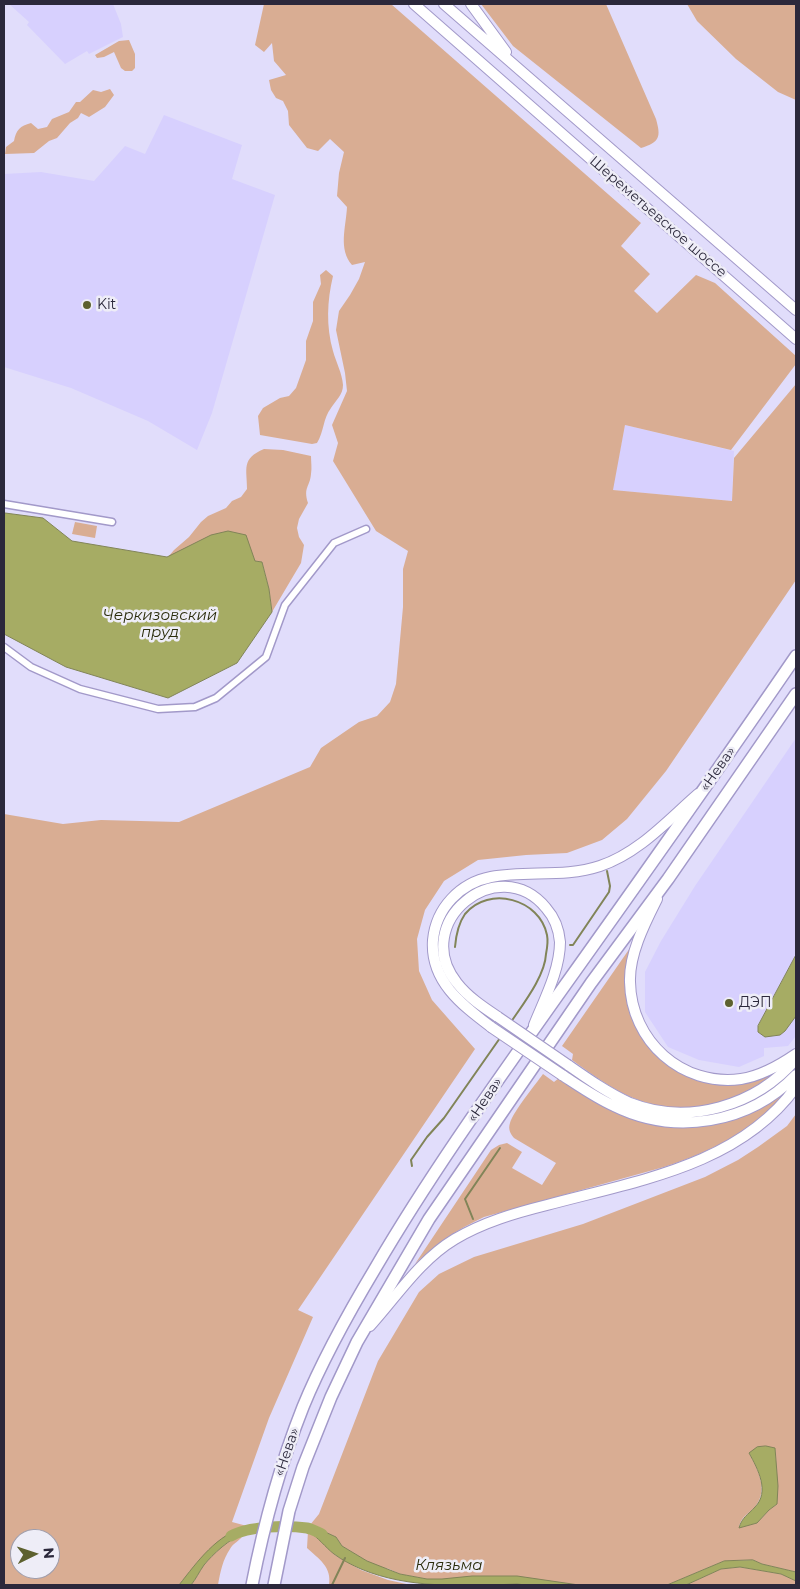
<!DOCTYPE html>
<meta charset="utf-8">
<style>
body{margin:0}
#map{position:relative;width:800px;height:1589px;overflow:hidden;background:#e1ddfb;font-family:Montserrat,sans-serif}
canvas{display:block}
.frame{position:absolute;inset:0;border:5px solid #2b283b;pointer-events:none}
.north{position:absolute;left:10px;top:1529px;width:50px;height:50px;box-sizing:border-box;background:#eeedf7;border:1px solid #a09eac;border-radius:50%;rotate:86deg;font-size:14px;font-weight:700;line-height:20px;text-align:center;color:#2b283b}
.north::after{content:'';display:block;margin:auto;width:18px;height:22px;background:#5d612f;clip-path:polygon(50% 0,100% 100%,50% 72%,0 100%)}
</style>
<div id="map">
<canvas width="800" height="1589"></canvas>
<div class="frame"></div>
<div class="north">N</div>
</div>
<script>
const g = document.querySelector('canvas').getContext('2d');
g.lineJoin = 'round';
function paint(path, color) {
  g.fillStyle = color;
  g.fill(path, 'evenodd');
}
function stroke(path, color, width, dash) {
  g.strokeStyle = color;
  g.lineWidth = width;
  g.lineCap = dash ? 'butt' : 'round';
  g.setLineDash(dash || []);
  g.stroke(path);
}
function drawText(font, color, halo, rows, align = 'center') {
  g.font = font + ' Montserrat,sans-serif';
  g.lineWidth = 5;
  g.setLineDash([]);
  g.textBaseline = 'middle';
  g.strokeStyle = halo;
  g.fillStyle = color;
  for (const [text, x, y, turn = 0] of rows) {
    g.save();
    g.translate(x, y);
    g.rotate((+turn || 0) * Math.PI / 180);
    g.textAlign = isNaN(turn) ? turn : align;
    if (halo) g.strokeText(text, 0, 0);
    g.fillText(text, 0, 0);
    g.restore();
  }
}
const built = new Path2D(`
 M9,4h104l8,20 2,13 -34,17 -2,-3 -22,13 -38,-39 2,-3z
 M164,115l78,30 -10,34 43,16 -63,218 -15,37 -49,-29 -77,-33 -67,-21v-193l37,-2 53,9 31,-35 20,8z
 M625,425l109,26 -2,50 -120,-11z
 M796,738v298l-8,10 -24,2v8l-25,11 -40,-7 -31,-13 -23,-35v-40l16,-31 34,-55z`);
const green = new Path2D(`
 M264,4h127l250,219 -20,23 29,28 -16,17 23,22 39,-38 19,8 81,73v8l-65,86 -106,-25 -12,65 119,11 2,-43 62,-74v196l-130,191 -39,48 -25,21 -35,13 -41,2 -48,5 -34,21 -19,29 -8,29 2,32 13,29 43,49 -177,261 15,7 -44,101 -37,104 15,4 -12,3 -38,34 -18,22h-175v-771l59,10 38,-4 78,2 131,-55 11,-19 38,-26 18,-6 13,-14 6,-18 7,-77v-38l5,-18 -32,-20 -43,-70 5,-18 -6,-18 15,-34 -2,-18 -9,-43 3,-19 11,-16 9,-16 6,-17 -13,3c-14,-16 -6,-38 -5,-58l-10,-11 2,-23 5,-21 -14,-13 -12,12 -11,-3 -18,-23 -1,-14 -5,-10 -7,-3 -5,-8 -2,-10 17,-5 -12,-14 -2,-18 -8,9 -9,-7zM20,1539h30v30h-30z
 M481,4h125l50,115c5,18 4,23 -15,29l-128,-102z
 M687,4h109v96l-18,-8 -42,-33 -39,-38z
 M129,40l6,14v14l-3,3h-7l-4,-3 -7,-16 -10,5 -7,1 -2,-3 24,-14z
 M110,89l4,6 -9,12 -16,10 -8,-4 -3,5 -8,5 -13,15 -8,3 -15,12 -29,1 1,-7 8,-6c2,-11 6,-15 17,-18l7,6 9,-2 5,-8 17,-7 7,-10h4l13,-12 8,2z
 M326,270l7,6c-6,25 -7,50 0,75 3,11 9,22 10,34 0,10 -7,15 -12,23 -8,10 -7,24 -14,35l-5,1 -52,-9 -2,-19 5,-8 17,-10 9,-2 7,-8 10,-28v-19l7,-20v-19l8,-18 -1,-9z
 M264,449l19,1 28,6c0,6 1,12 0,18 -1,13 -8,13 -3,29l-9,16 -2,9 2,9 5,8 -3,18 -29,49 -3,-23 -7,-27 -94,-5 6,-7 15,-13 12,-15 7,-6 18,-8 6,-7 9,-4 6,-8c0,-21 -6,-30 17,-40z
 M75,522l22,4 -2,12 -23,-4z
 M630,948l-2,11 9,69 14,22 12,11 44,21 75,-15c-39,34 -91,51 -141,34 -26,-9 -48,-26 -69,-41l1,-6 -11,-8z
 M543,1074l11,8 5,-4c20,10 39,20 58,30 9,5 19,11 28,14 33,11 74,5 105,-9 15,-7 28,-18 42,-28 -35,43 -75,65 -128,82l-180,50c-26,12 -48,27 -69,47l76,-114 8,-5 8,-2 15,9 -10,16 30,17 14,-22 -42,-25c-4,-5 -6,-9 -4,-15 3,-11 25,-38 33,-49z
 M796,1114v458l-34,-8 -9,-4 -29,1 -57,24h-88l-152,-6 -27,-5 -11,-5 -14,-3 -33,-20 -6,-9 -26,-12 9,-11 59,-153 41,-69 20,-18 35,-17 109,-33 122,-47 33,-17 20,-13 29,-21zM775,1448l2,56 -8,6 -12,13 -18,4c2,-9 6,-11 13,-17 18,-17 7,-39 -3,-57z
 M308,1531l9,6 18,18 26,15 27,10 23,5h-82c3,-18 -10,-26 -22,-37z
 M244,1534c-4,7 -11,9 -14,15 -7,10 -10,24 -12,36h-27c5,-6 8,-13 13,-20 8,-10 27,-28 40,-31z
 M740,1567l41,7 15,7v4h-110l35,-16z`);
const water = new Path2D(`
 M5,513l38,5 29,23 95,16 44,-22 17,-4 18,4 9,26 7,1 7,27 3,23 -35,51 -69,35 -102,-31 -62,-33z
 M796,955v61l-11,15 -5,4 -15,2 -7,-5v-6z
 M766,1446l9,2 3,38 -1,18 -8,6 -12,13 -18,5c3,-11 9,-13 16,-21 15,-15 3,-38 -6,-54l8,-6z
 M310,1525l26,12 6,9 25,15 33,13 27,5h15l30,-3h45l62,9h-53l-9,-1c-52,2 -108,5 -156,-15 -9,-4 -19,-9 -27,-15 -9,-7 -15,-16 -26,-23z
 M247,1526l-3,8c-13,3 -32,21 -40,31 -5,7 -8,14 -13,20h-12c19,-24 37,-50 68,-59z
 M753,1560l9,4 34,8v9l-15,-7 -41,-7 -19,2 -35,16h-19l57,-24z`);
const stream = new Path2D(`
 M570,945h3l36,-53 1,-6 -3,-15
 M455,947c1,-12 3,-23 10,-33 24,-29 75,-15 82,21 1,5 0,14 -1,19 -1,22 -23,50 -35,68
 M412,1166l-1,-6 16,-23 17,-19 56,-80
 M473,1219l-8,-20 35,-51
 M332,1585l13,-27`);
const river = new Path2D(`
 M231,1536c17,-10 56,-11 76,-8 5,1 10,4 15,6`);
const street = new Path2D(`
 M4,504l108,18
 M4,647l27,20 49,22 78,20 37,-2 21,-9 50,-41 19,-52 49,-62 32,-14`);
const primary = new Path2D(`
 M414,4l382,335
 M444,4l352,306
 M471,4l35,48
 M657,899c-12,24 -28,55 -27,83 1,59 52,105 111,97 20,-3 39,-14 55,-25
 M498,1017c-15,-10 -30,-20 -41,-34 -48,-60 41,-133 89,-75 8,9 13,22 14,34 0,28 -16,58 -26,83
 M491,1027c-29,-22 -61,-46 -58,-87 3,-32 27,-57 58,-63 36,-7 73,1 109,-11 39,-13 68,-46 98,-72
 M568,1065c20,14 40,28 62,38 58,23 126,3 166,-44
 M562,1075c17,11 34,23 52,31 61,30 135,18 182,-31
 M370,1326c27,-30 50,-66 85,-87 29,-17 60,-26 92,-34 88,-24 192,-39 249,-118`);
const highway = new Path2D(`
 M252,1585c12,-61 28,-120 51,-178 20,-49 46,-95 73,-140 55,-94 119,-183 182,-272 80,-112 160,-225 238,-339
 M274,1585l15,-74 14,-44 28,-70 26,-55 72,-123 162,-236 77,-104 128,-185`);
const primaryBridge = new Path2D(`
 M498,1017l70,48
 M491,1027l71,48`);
const markers = [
 [87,305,5,"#5d612f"],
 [729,1003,5,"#5d612f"]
];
const streetNames = [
 ["Шереметьевское шоссе",658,217,41],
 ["«Нева»",718,769,-55],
 ["«Нева»",485,1100,-56],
 ["«Нева»",287,1452,-71]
];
const poiNames = [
 ["Kit",97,305],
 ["ДЭП",739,1003]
];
const waterNames = [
 ["Черкизовский",160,616],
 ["пруд",160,633],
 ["Клязьма",449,1566]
];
paint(built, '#d7d0fe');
paint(green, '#d9ad93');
paint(water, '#a6ac64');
stroke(water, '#818458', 1);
stroke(stream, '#818458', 2);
stroke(river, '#a6ac64', 11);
stroke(street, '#a299c9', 9);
stroke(primary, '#a299c9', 12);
stroke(highway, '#a299c9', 14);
stroke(street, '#fff', 6);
stroke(primary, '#fff', 10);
stroke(highway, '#fff', 11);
stroke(primaryBridge, '#a299c9', 12, []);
stroke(primaryBridge, '#fff', 10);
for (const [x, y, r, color] of markers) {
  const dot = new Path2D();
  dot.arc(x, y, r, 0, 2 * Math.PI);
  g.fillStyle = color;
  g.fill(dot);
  stroke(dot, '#eeedf7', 2);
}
drawText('14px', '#2b283b', '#eeedf7', streetNames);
drawText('14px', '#2b283b', '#eeedf7', poiNames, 'left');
drawText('italic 15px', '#2a2c0b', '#eeedf7', waterNames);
</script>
